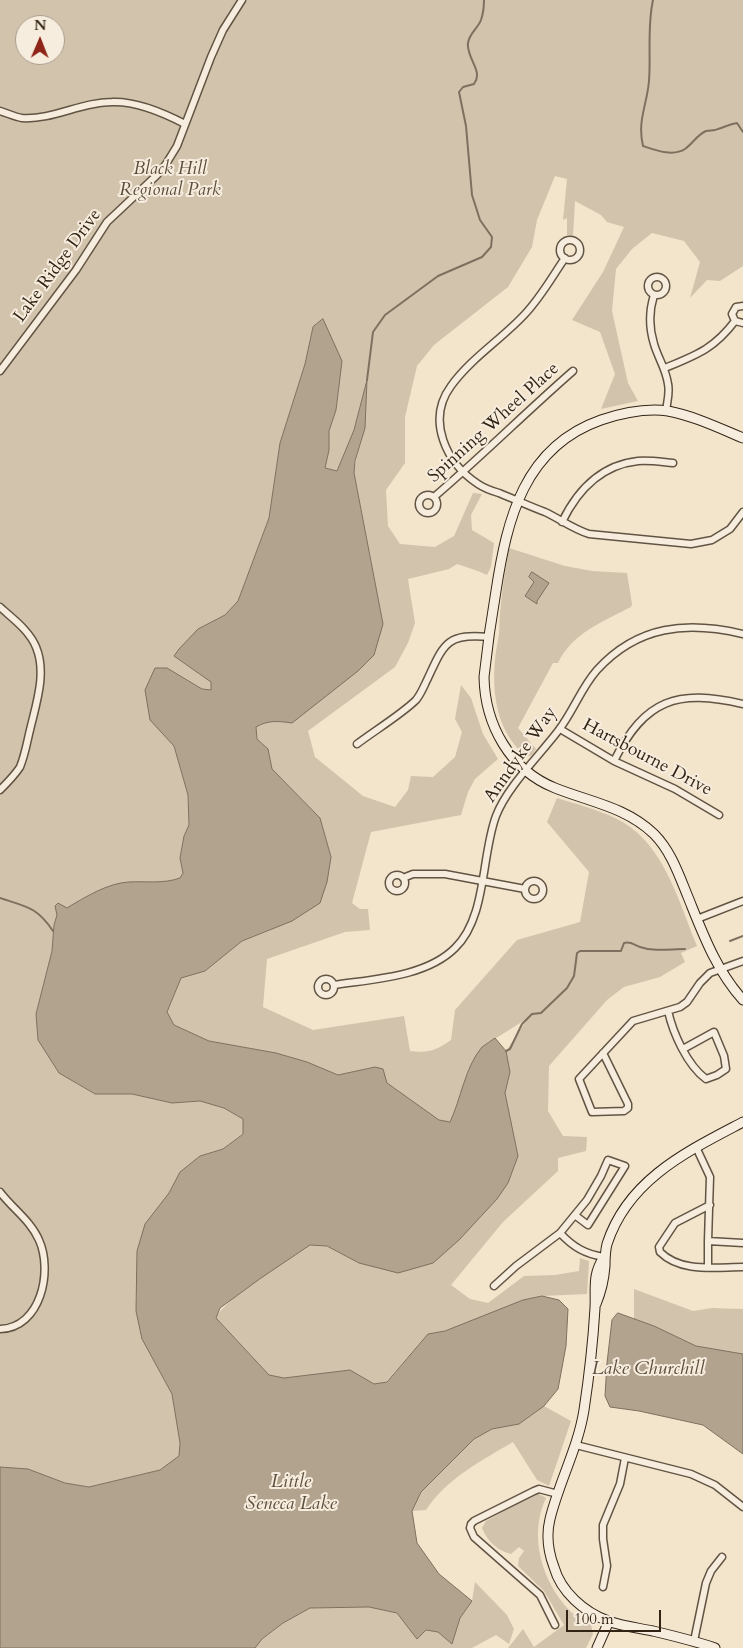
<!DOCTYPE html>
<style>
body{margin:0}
#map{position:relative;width:743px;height:1648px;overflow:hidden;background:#f3e4cc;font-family:Cardo,serif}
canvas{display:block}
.north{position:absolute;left:15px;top:15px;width:50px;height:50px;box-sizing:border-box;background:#f7edde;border:1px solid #a89d8e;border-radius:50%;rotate:1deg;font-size:14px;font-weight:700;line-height:20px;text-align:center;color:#322415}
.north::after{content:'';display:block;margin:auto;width:18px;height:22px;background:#8f2418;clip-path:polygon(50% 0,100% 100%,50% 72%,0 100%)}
.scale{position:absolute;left:566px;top:1610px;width:95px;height:22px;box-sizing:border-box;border:2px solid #322415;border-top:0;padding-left:6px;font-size:15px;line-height:18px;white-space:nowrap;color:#322415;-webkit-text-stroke:4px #f7edde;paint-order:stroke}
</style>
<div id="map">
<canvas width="743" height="1648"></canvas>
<div class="north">N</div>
<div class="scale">100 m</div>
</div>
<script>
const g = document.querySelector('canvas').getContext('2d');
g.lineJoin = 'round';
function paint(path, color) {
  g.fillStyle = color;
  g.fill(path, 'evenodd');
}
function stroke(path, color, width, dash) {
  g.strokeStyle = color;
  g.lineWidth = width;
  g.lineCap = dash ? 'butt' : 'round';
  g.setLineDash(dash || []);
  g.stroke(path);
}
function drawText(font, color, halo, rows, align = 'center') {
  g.font = font + ' Cardo,serif';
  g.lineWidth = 4;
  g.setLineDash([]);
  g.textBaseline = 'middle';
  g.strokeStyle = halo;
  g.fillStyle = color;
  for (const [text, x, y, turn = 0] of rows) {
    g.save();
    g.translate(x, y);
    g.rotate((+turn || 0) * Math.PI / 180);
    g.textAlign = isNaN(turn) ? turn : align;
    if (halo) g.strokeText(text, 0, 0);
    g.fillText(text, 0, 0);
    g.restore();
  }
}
const green = new Path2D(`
 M0,0h743v266l-23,15 -13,-1 -17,18 10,-36 -16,-21 -32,-8 -20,16 -16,20 -4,42 16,72 10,18 -37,8 14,-35 -15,-42 -28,-12 31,-48 21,-45 -17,-5 -6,-7 -26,-14 -2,35 -6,-1v-17l-4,2 4,-41 -12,-3 -18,44 -5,27 -24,40 -74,58 -17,21 -12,51v46l-19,27 2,36 12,18 35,3 19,-11 19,-43 9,1 -11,21 1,15 22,13 -3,24 -4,8 -9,-4 -21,-7 -8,5 -41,10 7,44 -7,20 -13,24 -87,64 7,26 48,39 32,11 13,-17 3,-14 22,1 22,-20 7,-25 -7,-13 6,-34 10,13 12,36 15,25 -23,20 -7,13 -7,23 -90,17 -19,71 8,6h8l2,21 -25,2 -78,27 -4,48 50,23 91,-14 6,35c19,2 25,0 41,-11l4,-30 62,-70 63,-18 9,-50 -42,-50 10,-24c19,6 39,11 58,20 48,22 63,82 82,128l-16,7 4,9 -25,15 -36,10 -17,13 -58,66 -1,45 15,25 24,1 -1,14 -28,7v13l-55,51 -52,63 19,14 18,4 36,-27 31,-1 24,-4 1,-13 9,3 -2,33 -45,2 -97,35 -17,3 -42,48 -12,2 -24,-14 -66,8 -15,-3 -53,-57c5,-11 14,-14 19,-24l75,-49 17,1 32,17 159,-107 -13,-63 5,-21 -4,-21 22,-33 -46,29 -32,75 -11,-2 -52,-37 -12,-16 -37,8 -31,-13 -31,-9 -67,-12 -35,-16 -7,-13 14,-34 24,-7 37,-30 28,-11 61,-73 -11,-39 -48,-49 -4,-20 -11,-10 -1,-12 7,-4 120,-99 -29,-151c1,-13 5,-23 8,-35 4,-18 4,-36 5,-55l-13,47 -17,41 -12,-3 4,-18v-19l7,-21 6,-49 -6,-12 -23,-22 -8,37 -25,79 -11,75 -31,83 -13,14 -27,14 -24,27 38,26 -1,8 -9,-1 -35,-21 -3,67 10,11 14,49 1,30 -5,11 -4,22 3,15 -3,5 -13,4h-40l-35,11 -35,22 -3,10 -2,26 -16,63 2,26 21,33 35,21h38l40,9 28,-2 24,7 19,11v14l-20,16 -23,7 -20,16 -11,21 -32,89 -1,29 16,46 20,37 8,49 -1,14 -19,13 -71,17 -24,-4 -37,-14 -28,-2zM25,25h30v30h-30z
 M509,548l56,18 27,5 35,2 5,31 -1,3c-27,14 -59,26 -73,56h-5l-35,65 18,21 -4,6 -5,2c-35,-27 -37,-78 -29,-117 2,-8 1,-18 2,-27 2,-22 5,-43 9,-65z
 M634,1289l59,22 19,-3 31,1v45l-47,-8 -42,-20 -20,-7z
 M544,1406l27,15 -22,65 -12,-6 -24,-38c-32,19 -66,36 -87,68l-14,1 9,-19 53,-53 18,-10 27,-5z
 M537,1493l9,5c-18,38 -4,85 25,114 6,5 14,9 20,13l2,9 -7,14h-78l15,-19 11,18 30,-22 -20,-34 -26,-25 1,-8 5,-7 -5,-4 -8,7c-13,-3 -24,-13 -29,-26l4,-7z
 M475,1582l32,33 7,14 -5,15 -13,-9 -24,13h-221l32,-25 27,-15 59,-1 28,6 20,25 9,-8 12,2 14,12 8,-26 12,-17z`);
const water = new Path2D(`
 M323,319l19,42 -6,49 -7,21v19l-4,18 12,3 17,-41 13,-50 -2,48 -10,33 -1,12 29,151 -9,31 -16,16 -66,52c-14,-2 -24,-3 -36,4l1,12 11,10 4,20 48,49 11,39 -4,25 -7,21 -28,18 -50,20 -37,30 -24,7 -14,34 7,13 35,16 67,12 31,9 31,13 37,-8 8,2 4,14 52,37 11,2c11,-23 15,-55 32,-75 4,-3 9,-6 13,-9l11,13 4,21 -5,21 13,63 -10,27 -11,16 -38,41 -26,23 -35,10 -39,-10 -32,-17 -17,-1 -49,33 -41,30 -4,10 53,57 15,3 66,-8 24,14 13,-2 41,-48 17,-3 78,-31 19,-4 17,4 9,9 -2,37 -8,43 -14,17 -25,18 -27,5 -18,10 -53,53 -9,19 5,32 22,31 33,27 -12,17 -8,26 -14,-12 -12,-2 -9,9 -20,-26 -28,-6 -59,1 -27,15 -21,16 -7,9h-255v-181l28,2 37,14 24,4 71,-17 19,-14 1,-13 -8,-49 -30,-55 -6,-28 1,-60 8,-27 24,-31 11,-21 20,-16 23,-7 20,-15v-15l-19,-11 -24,-7 -28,2 -40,-9h-37l-36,-21 -21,-33 -2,-26 16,-63 2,-26 3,-10 -2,-9 3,-3 9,5c18,-11 41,-25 62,-26 18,-1 34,2 51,-4l3,-5 -3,-15 4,-22 5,-11 -1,-30 -14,-49 -24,-26 -5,-30 10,-22h12l35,21 9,1v-8l-37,-26 5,-7 19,-20 27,-14 13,-14 31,-83 11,-75 25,-79 8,-37z
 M532,572l17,11 -12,18v3l-12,-8 9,-14 -5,-5z
 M618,1313l36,13 42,20 47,8v100l-40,-29 -64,-14 -29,-4 -5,-11 2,-33 5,-43z`);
const stream = new Path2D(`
 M653,0c-6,27 -2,54 -4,81 -2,24 -12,40 -6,65 12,4 30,11 42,3 8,-6 12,-14 21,-18 4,-1 9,0 12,-2 7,-2 11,-5 19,-6l6,9
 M367,380l6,-48 12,-17 53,-39 44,-19 9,-10 1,-10 -12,-17 -8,-25 -6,-69 -7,-34 4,-5 11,-3c10,-13 -8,-26 -6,-41 1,-9 10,-15 13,-23 2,-6 3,-14 3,-20
 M0,898c27,9 37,9 53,33
 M730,941l13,-5
 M506,1051l4,-2 12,-25 10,-10 9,-1 26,-25 7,-12 3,-23 3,-2h41l3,-8c7,-2 10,2 16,4 15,5 30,2 45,2`);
const street = new Path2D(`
 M0,111c7,2 15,6 22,7 31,2 59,-16 90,-16 24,-1 52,11 73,22
 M560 250a10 10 0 1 1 20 0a10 10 0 1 1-20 0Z
 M565,258c-13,19 -24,39 -40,56 -23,25 -54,44 -74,72 -25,34 -5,77 27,98 6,4 14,7 21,9 15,6 30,13 46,19 15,7 28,17 44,22l102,10 21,-4 18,-11 13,-17
 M648 286a9 9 0 1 1 18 0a9 9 0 1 1-18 0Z
 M654,295c-5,16 -5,33 0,49 4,14 12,25 14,40 2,9 -1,18 -2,27
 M743,306l-7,1 -4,7 3,7 8,2
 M665,368c31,-13 49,-19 70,-47
 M0,371l76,-101 31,-48 50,-47 9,-11 11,-18 34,-89 12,-27 19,-30
 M419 504a9 9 0 1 1 18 0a9 9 0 1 1-18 0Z
 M434,497c48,-41 92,-85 139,-126
 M562,522c15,-31 39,-57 76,-61 11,-1 24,1 35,2
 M0,607c13,12 29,23 36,40 11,26 0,57 -6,83 -3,12 -5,25 -10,37 -5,8 -13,16 -20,23
 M560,729l54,32 61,28 44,26
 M357,744c17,-13 45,-30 59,-44 5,-6 8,-14 11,-20 17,-36 19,-47 62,-43
 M614,761c31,-62 63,-72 129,-57
 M389 883a8 8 0 1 1 16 0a8 8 0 1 1-16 0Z
 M403,878l10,-4h32l80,15
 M525 890a9 9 0 1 1 18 0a9 9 0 1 1-18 0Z
 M697,919l46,-18
 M318 987a8 8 0 1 1 16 0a8 8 0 1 1-16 0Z
 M334,985c39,-6 92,-8 121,-37 32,-31 26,-92 41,-132 11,-29 43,-60 62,-85 15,-19 23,-43 39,-61 41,-45 90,-49 146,-36
 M668,1011c5,22 19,54 38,68l11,-4 9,-6 -2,-13 -10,-24 -31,17
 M603,1053l25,51v4l-4,3 -32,1 -13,-33 54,-58 47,-14 7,-5 13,-19 10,-10 33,-12
 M696,1147l14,30 -2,64 35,2
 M0,1192c12,16 31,29 39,48 14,31 2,88 -39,89
 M710,1205l-35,18 -16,24 1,5c21,21 56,15 83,15
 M560,1233c13,14 25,21 44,24
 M708,1267v-26
 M494,1286l22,-20 44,-33 27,-33 14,-24 7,-16 17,6 -37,59 -12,-9
 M576,1445l115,29 24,11 28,22
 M603,1587l4,-21 -4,-27v-14l17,-41 5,-26
 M555,1625l-15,-30 -66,-58 -4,-9 1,-4 3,-3 60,-30 5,-2 19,5
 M694,1641l12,-58 5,-12 11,-14`);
const secondary = new Path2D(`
 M743,438c-24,-10 -49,-22 -75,-27 -22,-3 -46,2 -67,9 -77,27 -94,99 -105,171 -5,29 -9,58 -12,86 1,48 26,93 71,111 35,14 71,19 99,46 17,17 25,41 34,63 15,37 28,73 55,103
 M604,1257c-12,18 -8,31 -9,51 -2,34 -6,69 -11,102 -6,38 -25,72 -34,109 -4,16 -2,32 4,48 7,25 30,45 54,54 14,5 30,7 45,10 21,5 42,10 62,17
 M596,1304c5,-12 8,-25 9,-38 0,-8 0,-14 2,-22 21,-65 81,-93 136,-122
 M597,1648l12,-27`);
const parkNames = [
 ["Black Hill",170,170],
 ["Regional Park",170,191]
];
const streetNames = [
 ["Lake Ridge Drive",58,266,-54],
 ["Spinning Wheel Place",494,423,-42],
 ["Anndyke Way",521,755,-55],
 ["Hartsbourne Drive",647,758,28]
];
const waterNames = [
 ["Lake Churchill",648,1370],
 ["Little",291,1483],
 ["Seneca Lake",291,1505]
];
paint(green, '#d2c3ad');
paint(water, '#b1a38e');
stroke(water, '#7e705e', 1);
stroke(stream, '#7e705e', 2);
stroke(street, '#625443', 9);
stroke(secondary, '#322415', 11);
stroke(street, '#f7edde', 6);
stroke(secondary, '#f7edde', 9);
drawText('italic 18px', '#5a4c3b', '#f7edde', parkNames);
drawText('18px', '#322415', '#f7edde', streetNames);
drawText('italic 19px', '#5e503f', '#f7edde', waterNames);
</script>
